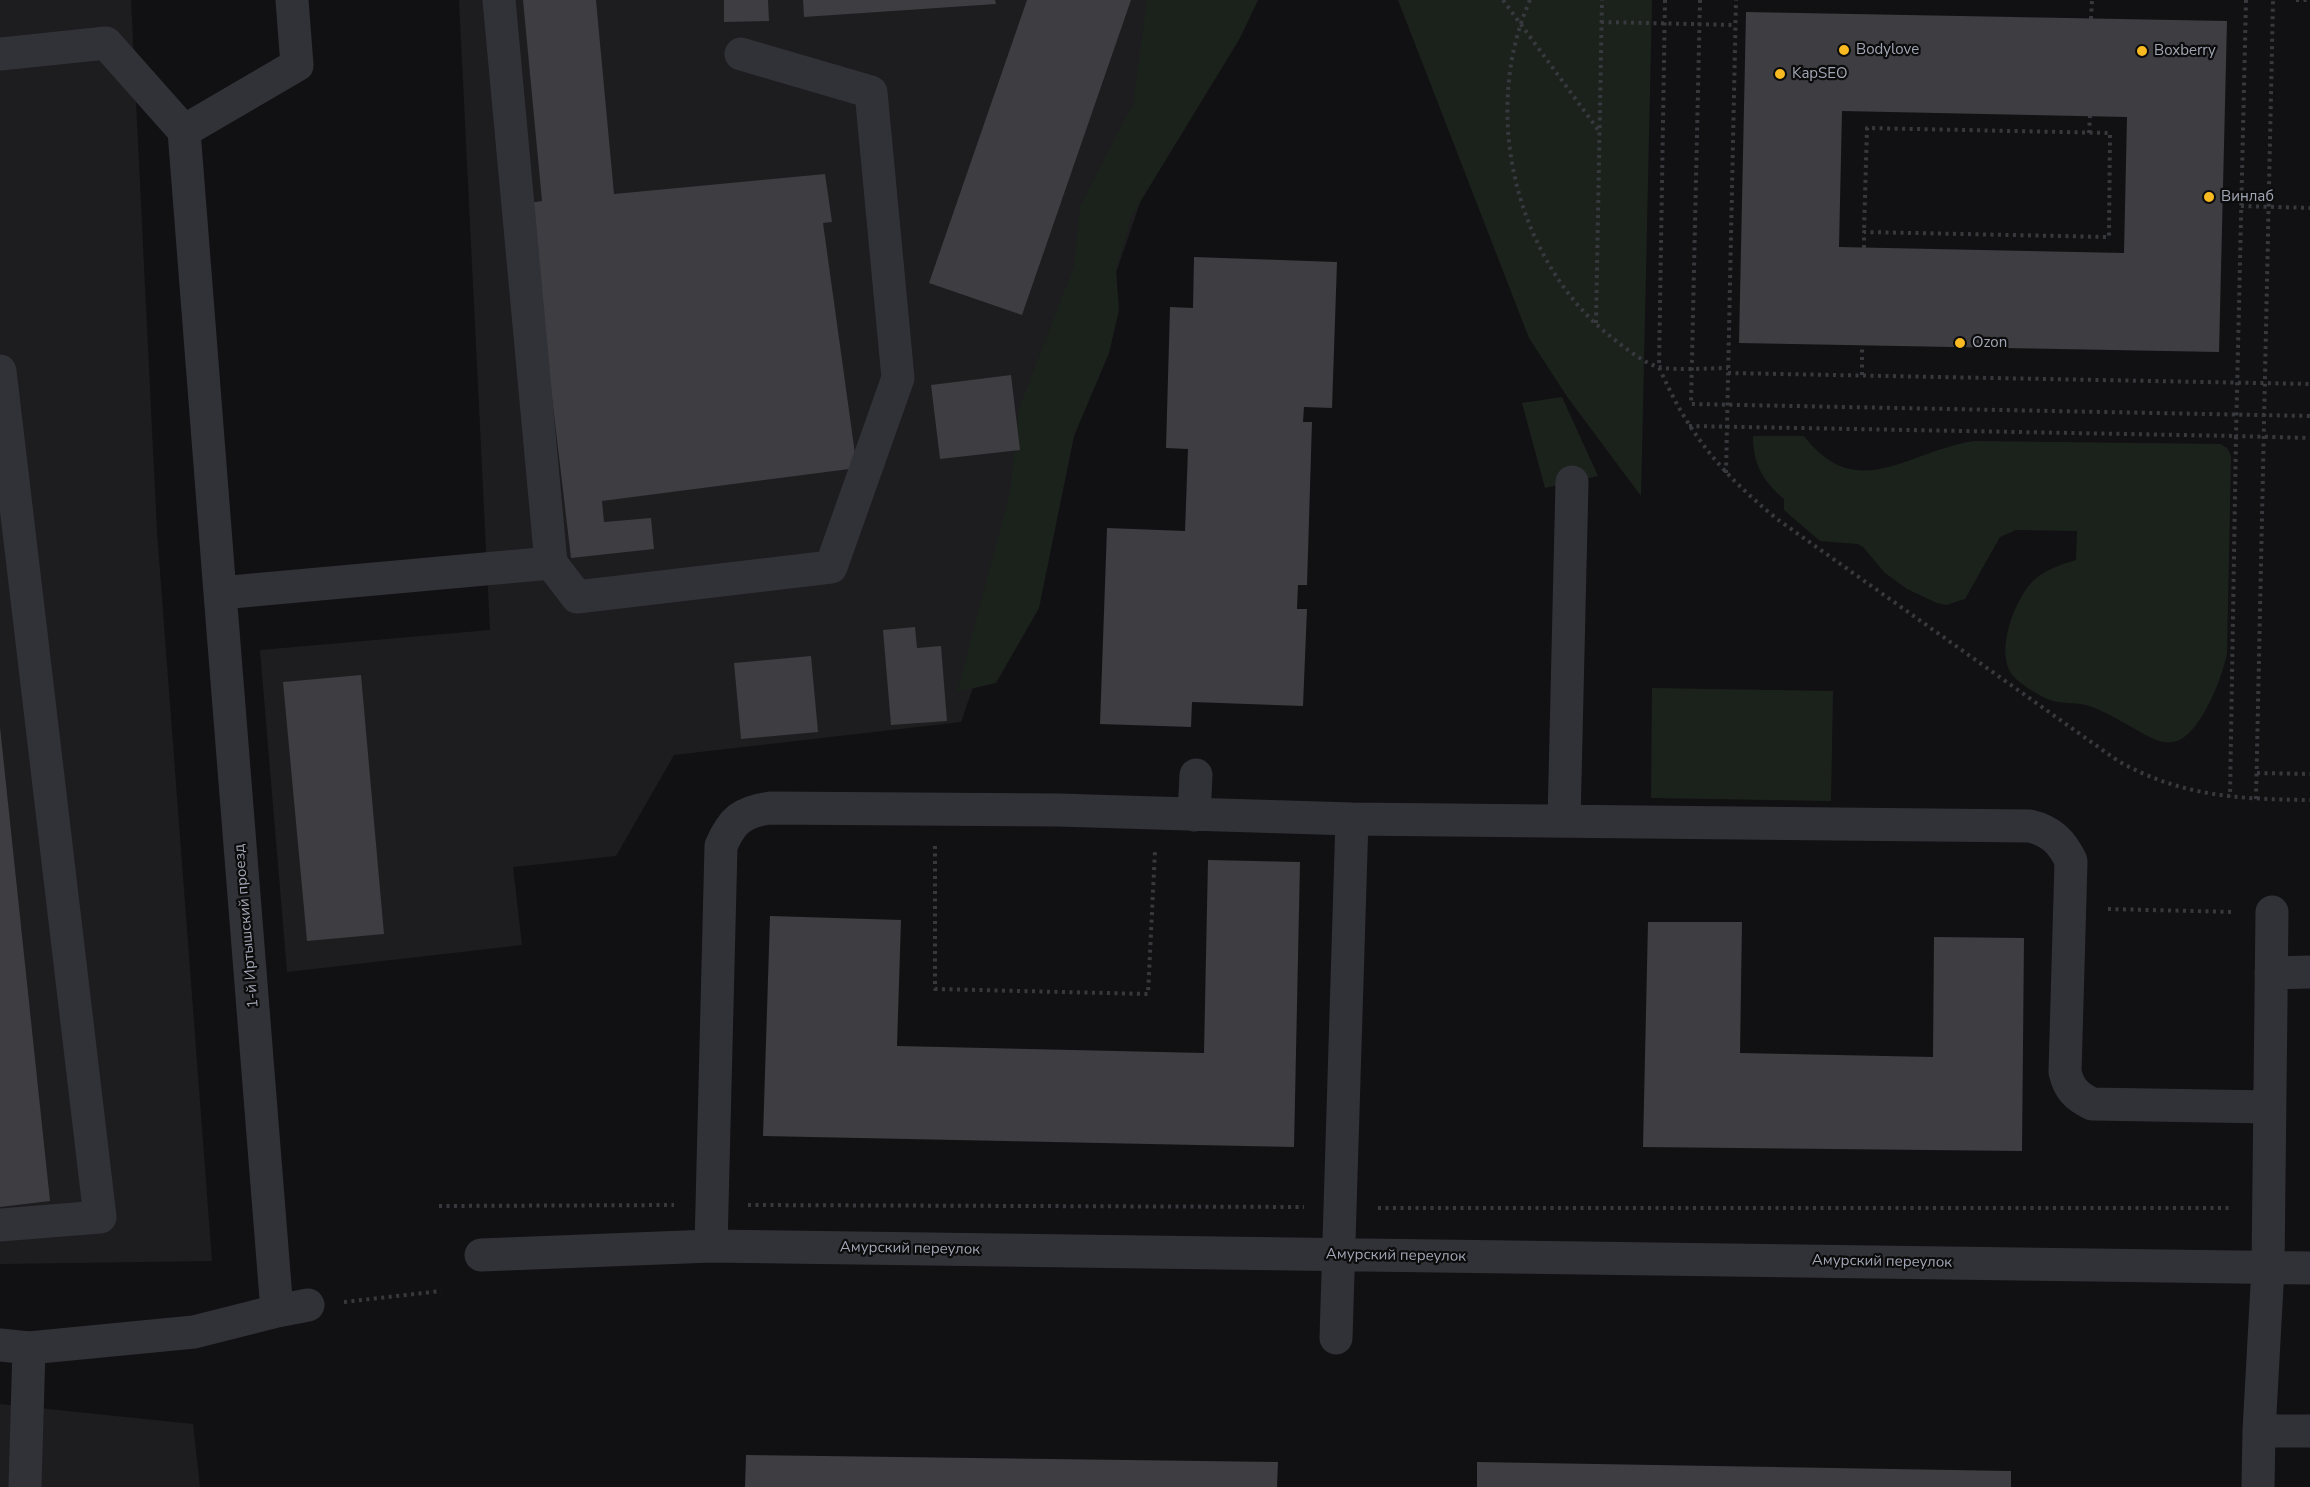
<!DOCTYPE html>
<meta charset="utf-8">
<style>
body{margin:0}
canvas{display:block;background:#111012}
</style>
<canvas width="2310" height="1487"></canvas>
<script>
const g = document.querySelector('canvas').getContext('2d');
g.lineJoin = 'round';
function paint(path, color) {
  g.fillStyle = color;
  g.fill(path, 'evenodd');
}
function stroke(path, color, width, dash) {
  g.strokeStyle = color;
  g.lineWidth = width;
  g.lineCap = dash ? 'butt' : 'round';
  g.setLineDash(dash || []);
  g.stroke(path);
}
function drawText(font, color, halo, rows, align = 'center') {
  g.font = font + ' "Nunito Sans",sans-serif';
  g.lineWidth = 4.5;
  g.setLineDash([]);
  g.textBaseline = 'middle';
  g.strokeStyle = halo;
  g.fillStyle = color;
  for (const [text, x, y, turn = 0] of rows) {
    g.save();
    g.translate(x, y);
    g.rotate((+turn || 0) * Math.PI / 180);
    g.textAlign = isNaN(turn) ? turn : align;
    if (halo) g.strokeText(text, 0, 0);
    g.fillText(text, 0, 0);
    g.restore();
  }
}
const built = new Path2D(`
 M0,0h131l26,532 55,729 -212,3z
 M459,0h751l-249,722 -287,33 -58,101 -103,11 9,78 -235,27 -27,-322 230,-20z
 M0,1404l193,20 7,63h-200z`);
const green = new Path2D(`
 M1147,0h111l-18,38 -109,179 -15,53 3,40 -10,43 -35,83 -35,172 -43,75 -39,9 53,-200 9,-84 55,-142 6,-60 53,-102z
 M1398,0h254l-11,496 -73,-98 -39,-60z
 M1562,397l36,79 -53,12 -23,-85z
 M1753,436h51c53,69 104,15 170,5l246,3 7,4 4,8 -4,197c-4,23 -26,80 -50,88 -16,5 -29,-5 -42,-12 -16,-9 -32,-19 -49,-24 -12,-3 -26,-1 -36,-5 -10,-4 -27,-14 -35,-22 -22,-22 -1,-77 17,-96 12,-12 28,-17 44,-22l1,-29 -61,-1 -16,7 -35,62 -19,6 -9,-2 -30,-14 -22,-16 -22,-26 -5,-3 -38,-3 -36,-31v-11c-21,-18 -31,-35 -31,-63z
 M1652,688l181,3 -2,110 -180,-3z`);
const building = new Path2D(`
 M523,0h73l18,194 211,-20 7,48 -9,1 34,245 -255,33 2,21 47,-4 3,31 -83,9 -42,-355 13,-2z
 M724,0h44l1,21 -45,1z
 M803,0h192l1,4 -192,13z
 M1027,0h104l-109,315 -93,-32z
 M1746,12l481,9 -8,331 -480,-9zM1842,111l285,6 -3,136 -285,-6z
 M1194,257l143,5 -5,146 -28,-1 -1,15h9l-5,163h-9l-1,24h10l-4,97 -111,-4 -1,25 -91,-3 7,-196 78,3 3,-82 -22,-1 4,-141 23,1z
 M1011,375l9,75 -80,9 -9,-74z
 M915,627l2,21 24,-2 6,75 -56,4 -8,-95z
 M811,656l7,76 -77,7 -7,-76z
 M361,675l23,259 -77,7 -24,-259z
 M0,727l50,474 -50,6z
 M1208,860l92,2 -6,285 -531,-11 7,-220 131,4 -4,126 307,7z
 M1648,922h94l-2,131 193,4 1,-120 90,1 -2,213 -379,-4z
 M746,1455l532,7 -1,25h-532z
 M1477,1462l534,9v16h-534z`);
const path = new Path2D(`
 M1503,0l96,131
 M1530,0c-49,110 -16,255 76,333 13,10 38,31 53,34 16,4 51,1 69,1
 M1665,0l-6,367c29,67 62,106 118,152l341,242c65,36 120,38 192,39
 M1700,0l-9,404 619,12
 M2246,0l-10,436 74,2
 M2296,0h14
 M2091,19l1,-19
 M1601,22l134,3
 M2089,133l1,-17
 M2241,206l69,2
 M1864,248v-16l245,5 1,-104 -243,-5 -3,104
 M1596,323l6,-323
 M1728,373l582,11
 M1862,375v-30
 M1689,426l547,10 -6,361
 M1726,473l10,-473
 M2257,773l53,1
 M2256,799l17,-799
 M935,846v143l213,5 7,-143
 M2108,909l127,3
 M748,1205l556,2
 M439,1206l235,-1
 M1378,1208h853
 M344,1302l97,-11`);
const minor = new Path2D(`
 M499,0l52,563 26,34 254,-30 67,-189 -27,-286 -130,-38
 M0,54l106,-11 78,88
 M0,371l100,846 -100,8
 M220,593l-36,-462 113,-66 -5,-65
 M1194,815l2,-40
 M1564,821l8,-339
 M2271,973l39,-1
 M711,1246l10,-400c11,-26 21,-34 49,-38l288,2 294,9 678,7c21,5 32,16 41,35l-6,211c4,17 11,24 27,32l177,3
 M481,1255l230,-9 1599,22
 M277,1311l31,-6
 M1336,1338l16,-519
 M0,1345l29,3 165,-16 83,-21 -57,-718 331,-30
 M2259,1431h51
 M25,1487l4,-139
 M2258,1487l1,-56 9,-163 4,-356`);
const markers = [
 [1844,50,6,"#f9ba21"],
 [2142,51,6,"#f9ba21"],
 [1780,74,6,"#f9ba21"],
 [2209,197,6,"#f9ba21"],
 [1960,343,6,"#f9ba21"]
];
const poiNames = [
 ["Bodylove",1856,50],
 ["Boxberry",2154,51],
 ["KapSEO",1792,74],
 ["Винлаб",2221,197],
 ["Ozon",1972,343]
];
const streetNames = [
 ["1-й Иртышский проезд",247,926,-95],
 ["Амурский переулок",910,1249,1],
 ["Амурский переулок",1396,1256,1],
 ["Амурский переулок",1882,1262,1]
];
paint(built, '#1d1c1f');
paint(green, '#1b221c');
paint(building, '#3d3d42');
stroke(path, '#37393e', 4, [3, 4.5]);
stroke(minor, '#313237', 33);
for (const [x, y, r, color] of markers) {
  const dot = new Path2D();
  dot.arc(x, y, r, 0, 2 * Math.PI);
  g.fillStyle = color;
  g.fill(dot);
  stroke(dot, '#0c0c0d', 2);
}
drawText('15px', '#a1a6b4', '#0c0c0d', poiNames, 'left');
drawText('15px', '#a1a6b4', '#0c0c0d', streetNames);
</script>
